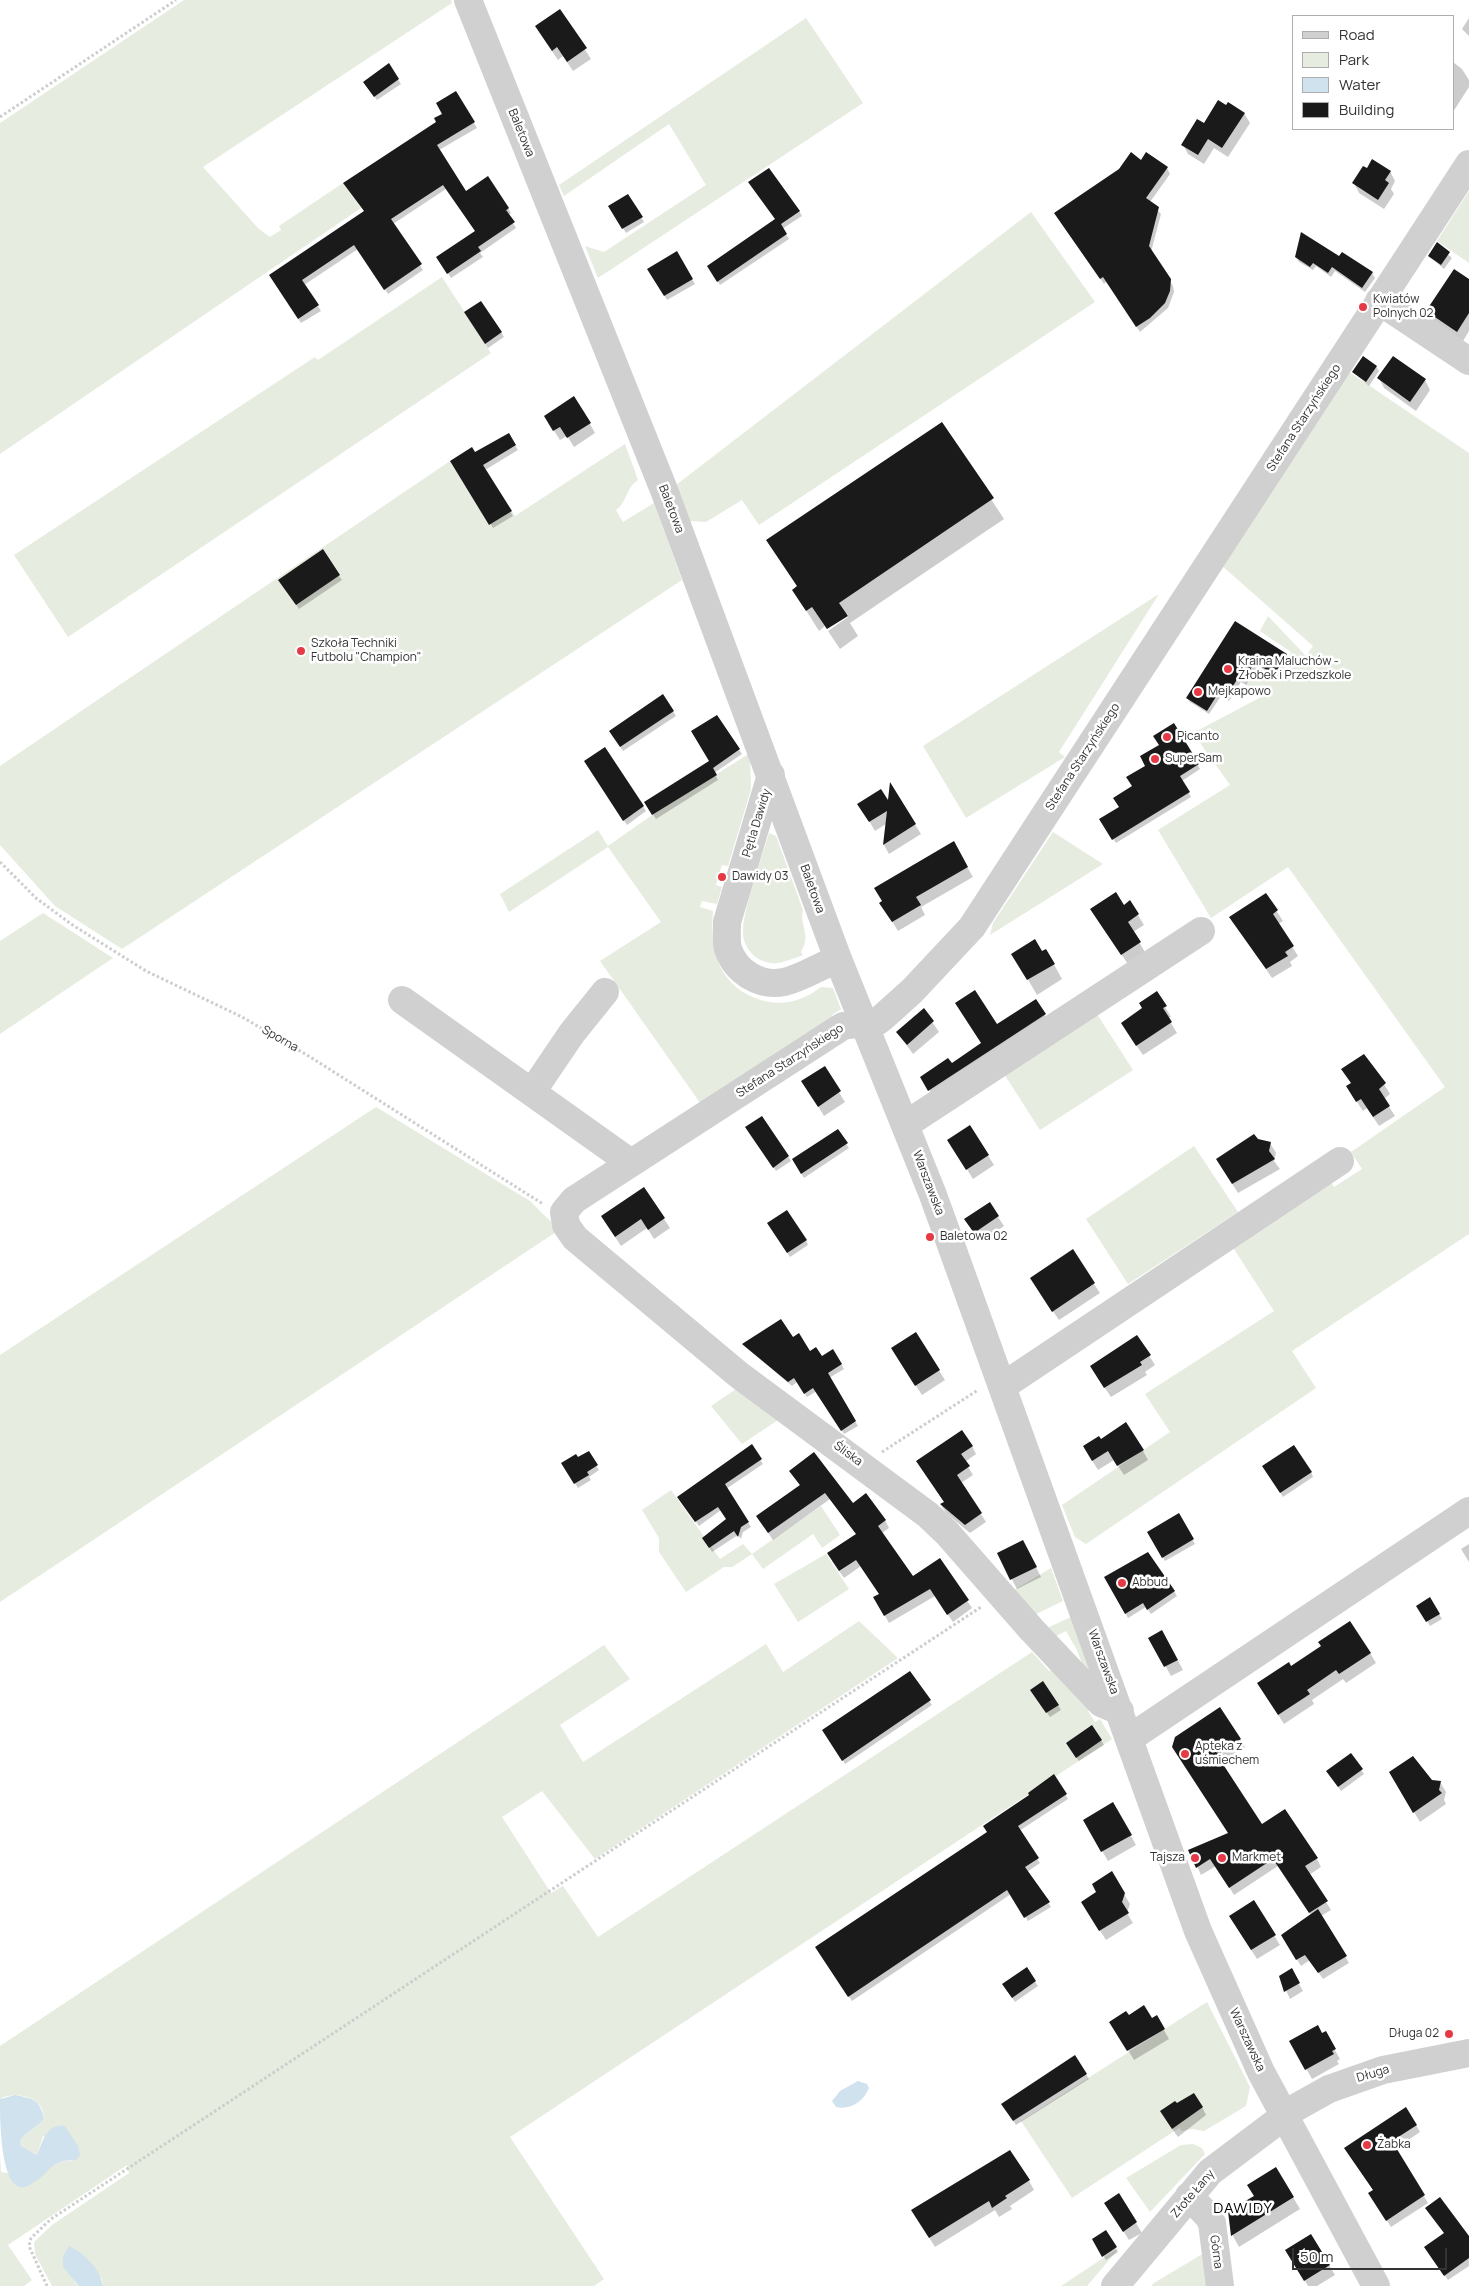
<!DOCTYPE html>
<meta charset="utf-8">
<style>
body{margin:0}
#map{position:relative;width:1469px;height:2286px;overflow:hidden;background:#fff;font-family:Manrope,sans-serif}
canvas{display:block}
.legend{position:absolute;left:1292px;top:15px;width:162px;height:115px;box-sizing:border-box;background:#fff;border:1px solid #adadad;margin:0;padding:6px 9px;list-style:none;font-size:15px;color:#333}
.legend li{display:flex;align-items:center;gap:10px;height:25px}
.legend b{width:25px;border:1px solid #adadad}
.scale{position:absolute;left:1292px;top:2248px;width:155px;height:22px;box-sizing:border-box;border:2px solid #333;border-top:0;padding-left:6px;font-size:15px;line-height:18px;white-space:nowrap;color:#333;-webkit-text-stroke:4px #fff;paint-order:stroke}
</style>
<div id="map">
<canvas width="1469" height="2286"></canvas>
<ul class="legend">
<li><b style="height:6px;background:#d0d0d0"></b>Road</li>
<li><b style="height:14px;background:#e6ecdf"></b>Park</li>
<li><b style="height:14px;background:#cfe2ee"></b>Water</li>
<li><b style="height:14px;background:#1a1a1a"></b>Building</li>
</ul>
<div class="scale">50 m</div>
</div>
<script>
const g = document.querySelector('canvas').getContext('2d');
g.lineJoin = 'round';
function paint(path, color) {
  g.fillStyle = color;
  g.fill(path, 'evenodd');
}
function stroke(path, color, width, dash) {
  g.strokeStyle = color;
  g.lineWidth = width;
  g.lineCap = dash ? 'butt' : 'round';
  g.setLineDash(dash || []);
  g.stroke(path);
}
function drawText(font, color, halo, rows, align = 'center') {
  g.font = font + ' Manrope,sans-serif';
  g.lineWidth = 5;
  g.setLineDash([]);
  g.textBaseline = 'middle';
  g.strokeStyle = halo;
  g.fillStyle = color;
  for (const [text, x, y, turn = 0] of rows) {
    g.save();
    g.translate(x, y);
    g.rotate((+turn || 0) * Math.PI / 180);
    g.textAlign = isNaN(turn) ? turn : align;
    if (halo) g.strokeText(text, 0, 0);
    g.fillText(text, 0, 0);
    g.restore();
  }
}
const green = new Path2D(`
 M184,0h267l1,3 -249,164 55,61 12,9 11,-7 -2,-4 64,-43 18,25 -361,246v-331z
 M806,18l57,85 -265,175 -13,-32 19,6 102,-67 -37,-61 -105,72 -5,-11z
 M1469,191v72l-32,-22z
 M1031,212l64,90 -336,223 -17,-25 -36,22 -16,-1 -14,-36z
 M442,277l49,76 -423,284 -54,-82 301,-198 3,3z
 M1349,372l120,81v781l-177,117 24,37 -230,156 -11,-7 -13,-32 108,-73 -25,-38 129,-83 -42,-65 98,-65 4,6 28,-18 -11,-17 94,-65 -157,-220 -77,51 -53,-88 72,-45 -37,-52 70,-37 -18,-12 10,-15 19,12 17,-29 -31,-21 8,-15 38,40 7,-10 -92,-81z
 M625,444l13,36c-13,9 -10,21 -22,30l7,12 31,-19 28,77 -560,369 -67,-43 -55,-61v-79l450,-305 39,64 23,-14 3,5z
 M1159,594l-100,158 6,5 -99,61 -43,-72z
 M750,753l1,36 -23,77 -6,-1 -6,20 6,2 -5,17 -15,-3 -2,6 13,4c-4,41 7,78 51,90 22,5 40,-1 57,-14l12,1 8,21 -9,6 1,6 -130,86 -103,-146 61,-39 -53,-75 -99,65 -9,-18 98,-64 10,16 44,-31z
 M1053,832l50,32 -113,71 3,-12z
 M769,833l7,3 27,74c-4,17 9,23 -2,42l2,3c-8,3 -18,7 -26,8 -17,2 -33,-12 -34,-29 -1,-23 19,-77 26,-101z
 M43,913l70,45 -113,76v-93z
 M1095,1011l38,59 -93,60 -36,-56z
 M376,1107l154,94 29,29 -559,372v-247z
 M1194,1146l44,66 -110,72 -42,-65z
 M742,1385l39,33 -39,26 -31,-38z
 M671,1490l49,69 23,-15 9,10 69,-48 19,29 -18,13 -9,-14 -50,35 -11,-15 -20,13h-8l-38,25 -27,-40v-14l-17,-28z
 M826,1554l23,35 -51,33 -24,-38z
 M1051,1568l12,33 -31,15 -23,-23z
 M1071,1617l28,68 -11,-5 -11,-30 -11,-19 -14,7 -5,-10z
 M859,1621l39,37 -303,201 -53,-68 -40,26 49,76 12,-7 35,51 434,-285 17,19 10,-5 33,40 -4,5 7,11 5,-3 12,20 -602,398 94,142 -10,7h-491l-1,-8 -28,3 5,5h-27l-17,-32 -1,-12 18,-17 77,-52 -2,-8 -119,80 24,35 -8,6h-24v-131l1,17 38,6 17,-16 20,-2 -33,-24 -6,19 -16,-9 -1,-5c6,-10 17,-13 24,-22 -1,-4 -1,-9 -3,-12 -6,-12 -31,-15 -41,-8v-53l604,-401 26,34 -70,46 23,37 183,-118 17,28z
 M1207,2002l43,85 -4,19 -42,25 -12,-2 -10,2 -3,-3 -107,70 -51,-77z
 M1193,2144l9,4 3,6 -55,58 -24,-34 55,-33z
 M1120,2247l-33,39h-26z
 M1204,2253l4,33h-57l3,-3z`);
const water = new Path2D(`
 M858,2081l9,3 2,4c-6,14 -18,22 -33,19l-4,-6 8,-10z
 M15,2095c19,4 25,4 29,24 -7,9 -18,12 -24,22l1,5 16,9c6,-14 9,-31 28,-29l13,20 2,9 -4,5c-28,0 -23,11 -42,22 -34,28 -34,-62 -34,-83z
 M69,2246c15,7 31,22 34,40h-24l-16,-19v-11z`);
const shadow = new Path2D(`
 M560,11l31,48 -18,12 -10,-15 -5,4 -16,-24z
 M1469,18v18l-7,-7z
 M1453,62l9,7 7,11v7l-16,25z
 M388,65l13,19 -24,16 -10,-14z
 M456,93l21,35 -38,22 27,42 42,16 3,5 -3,2 8,13 -36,25 3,4 -32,21 -11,-16 36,-30 -30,-43 -53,35 30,46 -35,24 -30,-45 -54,36 17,26 -20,12 -28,-43 92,-68 79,-98z
 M1244,113l6,10 -22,34 -14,-9 -10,16 -16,-10 -5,-9 21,-20z
 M1141,161l26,7 3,6 -20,28 11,12 -10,38 22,34 1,6 -6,16 -28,24 -33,-51 -3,3 -45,-66z
 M1390,171l5,10 -4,8 3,5 -10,15 -25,-16 -5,-10z
 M628,196l16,26 -18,11 -16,-26z
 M799,211l3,5 -20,13 7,10 -69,46 -12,-19z
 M1437,244l15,14 -8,11 -15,-13z
 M676,253l19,31 -28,16 -18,-31z
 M1296,257l43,1 33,15 3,5 -10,14 -30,-21 -4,6 -15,-11 -3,4 -14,-8z
 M1469,280v51l-6,10 -30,-20 -6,-10z
 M466,312l35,20 3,5 -16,11z
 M1376,366l3,5 -10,15 -16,-14z
 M1379,378l46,2 5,10 -14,21 -32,-23z
 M590,424l5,9 -21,14 -7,-11 -7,4 -9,-14z
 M942,424l62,95 -154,104 8,13 -18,13 -12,-18 20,-14v-3l-22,15 -1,-3 -6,5 -25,-40 4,-3 -30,-48z
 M509,434l9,16 -33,20 28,46 -20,12 -41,-66 22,-8z
 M339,576l3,4 -43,29 -17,-25z
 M1236,623l50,32 3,5 -12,18 -19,-12 -12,19 -5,-3 -12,19 -8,-5 -12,18 -19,-12 -3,-4z
 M663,696l13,20 -53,35 -12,-19z
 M716,716l26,38 -28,19 4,7 -62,39 -11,-17 66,-40z
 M1173,725l27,44 -18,12 9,16 -75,46 -15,-24 19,-12z
 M604,749l42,62 -19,14 -39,-59z
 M891,786l30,48 -32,20 -5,-9 2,-21 -11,7 -10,-17 24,-11z
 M953,843l20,34 -52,30 4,8 -27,16 -11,-18z
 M1266,895l17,26 -5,3 20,32 -8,6 2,4 -20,12 -35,-51z
 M1130,902l14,23 -11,7 12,20 -17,12 -31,-45z
 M1046,950l16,29 -25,16 -24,-41 28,-1z
 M1157,993l14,24 -3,1 9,15 -34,22 -15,-22z
 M1036,1000l11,19 -115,76 -10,-18 29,-12 31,-21 14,-18z
 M924,1010l15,22 -26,22 -16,-22z
 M824,1068l21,34 -21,14 -15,-25z
 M1384,1084l6,10 -6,5 11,17 -16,10 -12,-18 -4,3 -10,-15z
 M761,1117l30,44 -15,10 -26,-40z
 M970,1127l24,38 -21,14 -18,-29z
 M1257,1140l13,3 6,10 -2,8 6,8 -42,24 -15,-24z
 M846,1144l3,4 -45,30 -11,-18z
 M644,1189l26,39 -16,11 -7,-11 -26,18 -19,-29z
 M998,1217l6,9 -24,16 -8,-13z
 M771,1228l35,12 2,5 -18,12z
 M1072,1251l28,42 -41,27 -22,-32z
 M915,1333l30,47 -23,15 -24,-37z
 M1137,1336l18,29 -10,7 2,3 -36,22 -14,-21z
 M792,1339l17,14 32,11 3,5 -15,9 29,48 -14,8 -27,-43 -10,6 -10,-15 -5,4 -49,-41z
 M1100,1440l43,11 5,9 -24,15 -10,-15 -16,10 -14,-23z
 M751,1446l12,18 -37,25 25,38 -8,5 -2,7 -3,-4 -26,17 -6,-10 21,-22 -6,-10 -22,16 -18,-25z
 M972,1446l4,8 -11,8 8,13 -12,8 25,39 -16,11 -24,-20 -5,-8 4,-2 -23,-34z
 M588,1452l11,18 -10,7 2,3 -13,8 -15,-24z
 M790,1471l95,49 4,8 -7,5 31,44 26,-17 33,48 -19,14 -18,-26 -46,27 -14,-25 5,-3 -19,-29 -17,12 -12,-17 25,-26 -27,-36 -57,41 -11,-16 38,-38z
 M1266,1471l45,1 2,5 -30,20z
 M1178,1515l17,29 -30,17 -17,-29z
 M1469,1544v18l-8,-13z
 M1028,1551l13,26 -24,12 -19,-36z
 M1106,1578l68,13 3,5 -26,18 -5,-7 -18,11z
 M1430,1599l12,20 -12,7 -12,-20z
 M1162,1632l21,38 -12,6 -21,-38z
 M1370,1653l6,10 -30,20 -3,-4 -31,21 2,4 -30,20 -20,-31 27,-25z
 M910,1673l22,32 -87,59 -21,-34z
 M1034,1695l24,10 3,5 -11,7z
 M1240,1739l5,8 -24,16 41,63 55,33 4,8 -12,8 22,35 -10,6 28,47 -26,16 -13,-19 -9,6 -19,-31 29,-20 -33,-49 -44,29 -18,-29 -15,9 -11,-24 39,-17 -50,-79z
 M1101,1740l3,5 -25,16 -9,-13z
 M1350,1754l14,20 -23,17 -11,-16z
 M1390,1772l50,10 6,10 -2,8 2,4 -26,18z
 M1054,1776l14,23 -49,32 21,32 -13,9 24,35 -23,14 -17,-27 -159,107 -33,-49 170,-119z
 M1113,1804l23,41 -28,16 -24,-41z
 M1111,1873l19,31 -3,9 6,10 -27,17 -18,-28z
 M1236,1926l38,9 6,10 -23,14z
 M1026,1969l12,17 -23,16 -9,-13z
 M1291,1970l12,21 -13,8 -10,-22z
 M1128,2017l24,2 4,-2 13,22 -35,21 -23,-38z
 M1325,2033l15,26 -3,2 2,3 -27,15 -21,-37z
 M1075,2057l14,22 -73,46 -13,-21z
 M1176,2105l26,2 4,8 -28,22 -12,-17z
 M1416,2125l4,7 -25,17 33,54 -37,24 -17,-26v-10l-24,-36z
 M1276,2169l24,40 -61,38 -6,-11 -3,-25 25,-15z
 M1029,2181l5,9 -24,16 2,3 -13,8 -4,-7 -60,37 -17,-27z
 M1119,2195l23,38 -13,7 -17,-27z
 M1105,2232l13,20 -12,8 -13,-21z
 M1311,2236l24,39 -18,11h-9l-21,-36z
 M1469,2238v28l-21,14 -19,-27z`);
const building = new Path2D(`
 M560,9l27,39 -20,14 -10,-15 -5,4 -17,-25z
 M389,63l10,16 -25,18 -11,-15z
 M456,91l19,31 -38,23 29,46 22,-15 21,32 -4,3 1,-1 9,12 -37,25 3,4 -34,23 -11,-17 39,-26 -32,-46 -52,34 31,45 -38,26 -30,-45 -52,35 17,25 -21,14 -29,-44 95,-64 -21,-28 93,-61 -2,-4 8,-4 -6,-11z
 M1218,100l8,5 2,-3 17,11 -23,35 -14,-9 -10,16 -17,-10 16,-26 7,4z
 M1131,152l10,8 5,-8 22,15 -22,31 13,9 -10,39 22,33 -1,12 -5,12 -15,15 -14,9 -33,-50 -3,2 -46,-66 65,-44z
 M1372,159l19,12 -6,9 4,3 -11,17 -26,-17 11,-17 4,2z
 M769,168l31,43 -19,13 6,10 -70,48 -10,-16 68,-47 -27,-37z
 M628,194l15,23 -21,12 -14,-23z
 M1301,232l38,24 3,-4 31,20 -11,16 -30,-21 -4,6 -15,-10 -3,4 -15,-10z
 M1437,242l13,10 -9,13 -13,-9z
 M677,251l16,28 -29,17 -17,-27z
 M1454,269l15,10v34l-12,19 -31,-21z
 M481,301l21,31 -17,12 -21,-32z
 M1363,356l14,10 -11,16 -14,-10z
 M1393,356l33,23 -16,23 -33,-24z
 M574,396l17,27 -24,15 -7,-11 -7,4 -9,-15z
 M942,422l52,76 -155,105 9,13 -21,13 -15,-22 -6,4 -14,-21 5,-4 -31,-46z
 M509,433l7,12 -33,20 29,46 -23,14 -39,-64 22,-14 3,5z
 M323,549l17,26 -44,30 -18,-25z
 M1235,621l52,33 -13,21 -19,-13 -12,19 -5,-3 -12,19 -7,-5 -12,19 -21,-13z
 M663,694l11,17 -54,36 -11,-16z
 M717,715l23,34 -27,19 4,7 -65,40 -8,-13 65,-41 -18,-30z
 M1174,723l25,41 -19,12 10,16 -78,48 -13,-21 20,-12 -6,-9 19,-12 -6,-9 19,-11 -5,-10 19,-11 -6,-9z
 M605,747l39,59 -21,15 -39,-60z
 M890,782l26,42 -33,21 4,-34 -18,11 -12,-18 24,-15 7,11z
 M954,841l14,26 -52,30 5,8 -29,17 -13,-19 3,-2 -8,-13z
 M1116,892l8,13 6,-5 9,14 -11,8 13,20 -20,13 -31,-46z
 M1266,893l12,17 -5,4 21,32 -9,6 3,4 -22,13 -37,-52z
 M1035,939l7,12 4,-2 9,15 -28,16 -16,-26z
 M975,990l22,34 39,-25 10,15 -118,77 -8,-14 28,-19 4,5 29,-20 -26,-40z
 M1157,991l10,15 -4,2 9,14 -36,24 -15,-23 21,-15 -3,-5z
 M924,1008l10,13 -27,24 -11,-13z
 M1364,1054l22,29 -7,6 11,17 -17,11 -12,-18 -5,3 -10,-16 5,-3 -10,-14z
 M825,1066l16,25 -23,16 -17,-26z
 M762,1116l27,40 -16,12 -28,-41z
 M970,1125l19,30 -23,15 -19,-30z
 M838,1129l10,14 -47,31 -9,-15z
 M1254,1134l4,5 13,3 -2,9 6,8 -43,25 -16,-25z
 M644,1187l21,31 -17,12 -7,-11 -26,18 -14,-21z
 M990,1202l9,14 -25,17 -10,-14z
 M787,1210l20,30 -20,13 -20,-30z
 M1073,1249l22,34 -43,29 -22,-34z
 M781,1319l12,18 6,-4 11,18 6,-4 6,9 11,-7 9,15 -14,9 28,48 -15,10 -28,-43 -9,6 -10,-16 -6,4 -46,-38z
 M916,1332l24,38 -25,16 -24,-38z
 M1137,1335l14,20 -11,7 2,3 -38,23 -14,-22z
 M1126,1422l18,28 -27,16 -9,-15 -16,10 -9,-15 16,-10 2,3z
 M962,1430l11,16 -12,8 9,12 -13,9 25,38 -17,12 -25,-21 4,-2 -28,-41z
 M752,1444l10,15 -37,25 24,38 -8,5 -3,10 -4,-6 -25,17 -7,-10 24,-19 -8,-12 -23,15 -18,-25z
 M1294,1445l18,27 -32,21 -18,-27z
 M589,1451l9,14 -11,7 2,3 -15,9 -13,-21 15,-9 2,3z
 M814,1452l39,51 13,-10 20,27 -8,6 35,50 27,-18 29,42 -22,15 -17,-26 -46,27 -11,-19 6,-3 -23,-34 -17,11 -12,-18 29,-19 -31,-41 -57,40 -12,-17 44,-31 -11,-14z
 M1179,1513l15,26 -32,19 -15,-26z
 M1023,1540l14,27 -27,13 -13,-27z
 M1148,1552l27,39 -28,19 -4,-7 -18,11 -21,-37z
 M1430,1597l10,17 -14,8 -10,-16z
 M1350,1621l21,32 -32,21 -3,-4 -29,20 3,4 -32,21 -21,-32 32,-21 2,4 30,-20 -3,-4z
 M1162,1630l16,30 -14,7 -16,-29z
 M910,1671l21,29 -89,61 -20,-31z
 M1043,1681l16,24 -13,8 -16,-23z
 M1220,1707l21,32 -24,16 45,69 23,-15 33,49 -13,8 23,35 -19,12 -36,-54 -44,29 -19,-29 -14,9 -8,-18 40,-17 -56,-86 3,-10z
 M1092,1725l10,15 -26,18 -10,-15z
 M1351,1753l12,16 -25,18 -12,-16z
 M1413,1756l19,24 9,1 -2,9 3,3 -29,20 -24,-41z
 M1054,1774l13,20 -49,32 21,32 -14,9 25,35 -26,16 -17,-28 -159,107 -33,-50 172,-115 -4,-6 46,-31 -1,-2z
 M1113,1802l19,33 -31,17 -18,-32z
 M1112,1871l13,22 -3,9 7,11 -30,18 -18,-29 15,-10 -4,-8z
 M1254,1900l22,35 -25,15 -22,-34z
 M1318,1909l29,47 -29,17 -13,-18 -9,5 -15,-25z
 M1027,1967l9,14 -24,17 -10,-14z
 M1292,1968l8,15 -16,9 -5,-16z
 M1144,2005l8,13 5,-3 8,14 -38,22 -18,-29 17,-11 3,4z
 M1318,2025l4,8 4,-2 10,18 -4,2 2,3 -29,16 -16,-29z
 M1075,2055l12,19 -74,47 -12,-17z
 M1194,2093l9,14 -31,22 -12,-18 15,-10 2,2z
 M1406,2107l11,18 -25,16 33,54 -39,26 -18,-28 5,-3 -29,-42z
 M1010,2150l20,30 -25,16 2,2 -15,10 -3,-7 -60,37 -18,-28z
 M1276,2167l18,30 -63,39 -3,-25 26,-15 -7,-11z
 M1119,2193l18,29 -14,10 -19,-29z
 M1440,2197l29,39v22l-25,18 -20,-29 20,-14 -19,-25z
 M1106,2230l11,17 -15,10 -10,-18z
 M1311,2234l19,31 -26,16 -19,-31z`);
const path = new Path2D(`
 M0,117l176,-117
 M0,862l36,36 35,26 75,47 96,46 65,38 236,149
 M882,1452l96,-62
 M47,2286l-18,-40 2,-8 20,-19 930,-612`);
const minor = new Path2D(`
 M468,0l196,490 174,469 95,236 265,736 63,141 115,214
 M1379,301l90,60
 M771,775l-44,147c0,8 -1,20 1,27 8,23 32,38 56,33 18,-4 36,-16 54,-23
 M402,1000l229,163
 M532,1092l40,-59 33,-41
 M905,1125l296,-194
 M1003,1386l337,-225
 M1120,1711l-19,-8 -69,-73 -85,-97 -19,-18 -189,-140 -164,-137 -9,-13 -2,-13 10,-12 269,-174 35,-5 5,-4 29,-26 60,-64 497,-763
 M1130,1738l339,-227
 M1189,2196l19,20 4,7 8,63
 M1115,2286l95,-114 85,-64 34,-19 54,-19 86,-17`);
const markers = [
 [1363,307,5,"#e63946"],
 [301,651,5,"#e63946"],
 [1228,669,5,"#e63946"],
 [1198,692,5,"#e63946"],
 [1167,737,5,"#e63946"],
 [1155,759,5,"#e63946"],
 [722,877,5,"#e63946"],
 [930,1237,5,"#e63946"],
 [1122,1583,5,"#e63946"],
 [1185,1754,5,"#e63946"],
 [1195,1858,5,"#e63946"],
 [1222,1858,5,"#e63946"],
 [1449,2034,5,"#e63946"],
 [1367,2145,5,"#e63946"]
];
const streetNames = [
 ["Baletowa",521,133,68],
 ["Stefana Starzyńskiego",1304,418,-57],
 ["Baletowa",671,509,69],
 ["Stefana Starzyńskiego",1083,757,-57],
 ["Pętla Dawidy",757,823,-73],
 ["Baletowa",812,889,70],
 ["Sporna",280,1039,30],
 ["Stefana Starzyńskiego",790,1061,-33],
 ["Warszawska",928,1183,69],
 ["Śliska",848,1454,36],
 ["Warszawska",1103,1662,70],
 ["Warszawska",1247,2040,65],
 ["Długa",1373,2074,-17],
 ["Złote Łany",1193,2194,-49],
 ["Górna",1216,2252,82]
];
const poiNames = [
 ["Kwiatów",1373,300],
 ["Polnych 02",1373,314],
 ["Szkoła Techniki",311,644],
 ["Futbolu \"Champion\"",311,658],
 ["Kraina Maluchów -",1238,662],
 ["Żłobek i Przedszkole",1238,676],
 ["Mejkapowo",1208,692],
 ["Picanto",1177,737],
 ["SuperSam",1165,759],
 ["Dawidy 03",732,877],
 ["Baletowa 02",940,1237],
 ["Abbud",1132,1583],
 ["Apteka z",1195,1747],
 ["uśmiechem",1195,1761],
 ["Tajsza",1185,1858,"right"],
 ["Markmet",1232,1858],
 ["Długa 02",1439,2034,"right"],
 ["Żabka",1377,2145]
];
const quarterNames = [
 ["DAWIDY",1243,2209]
];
paint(green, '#e6ecdf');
paint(water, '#cfe2ee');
paint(shadow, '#0003');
paint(building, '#1a1a1a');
stroke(path, '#cdcdcd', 3, [2.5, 2.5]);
stroke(minor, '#d0d0d0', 28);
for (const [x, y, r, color] of markers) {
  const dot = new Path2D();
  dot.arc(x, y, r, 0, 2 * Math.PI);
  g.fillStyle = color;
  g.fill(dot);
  stroke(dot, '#fff', 2);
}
drawText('12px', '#333', '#fff', streetNames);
drawText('12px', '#333', '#fff', poiNames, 'left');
g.letterSpacing = '1px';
drawText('15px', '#000', '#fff', quarterNames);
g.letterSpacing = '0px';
</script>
